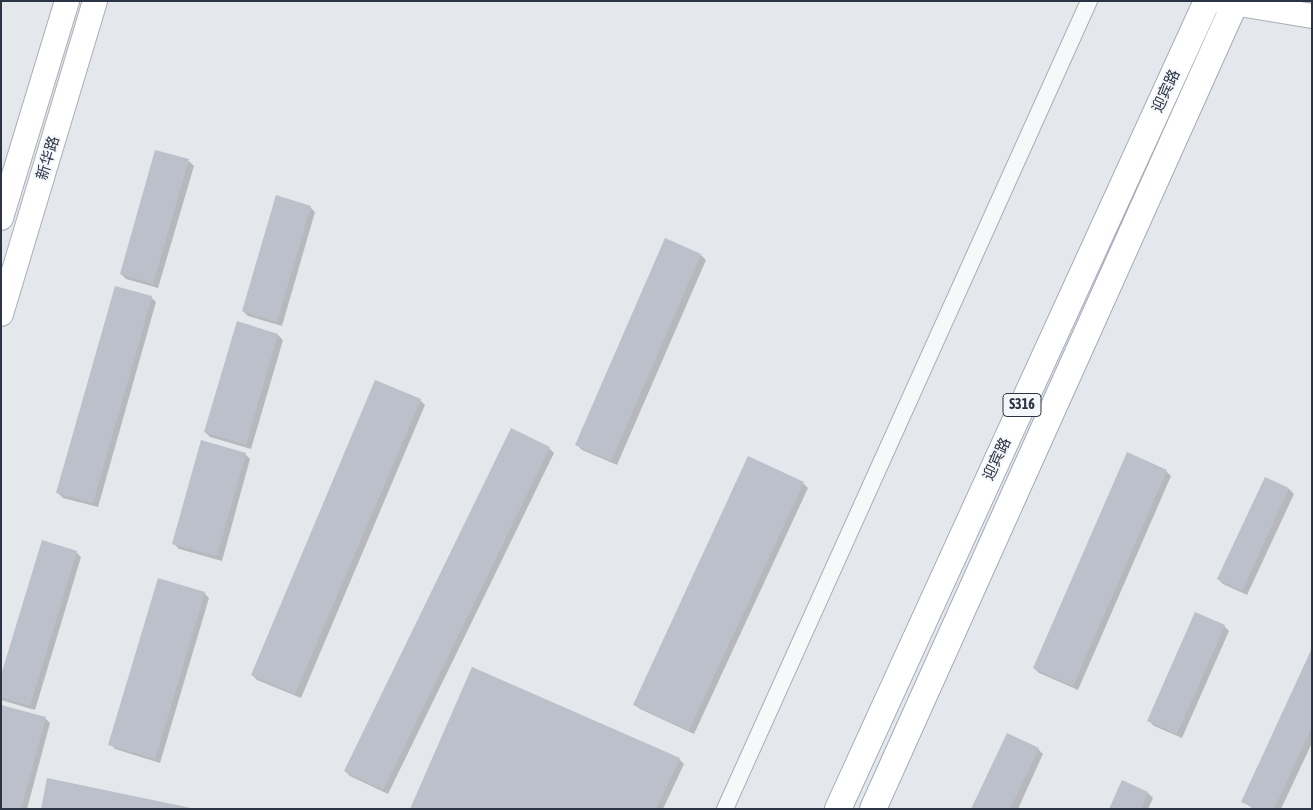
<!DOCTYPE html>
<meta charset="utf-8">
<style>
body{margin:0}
#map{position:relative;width:1313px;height:810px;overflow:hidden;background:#e4e7ec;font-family:"Asap Condensed",sans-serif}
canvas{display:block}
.frame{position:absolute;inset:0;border:2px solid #2b3445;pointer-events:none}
</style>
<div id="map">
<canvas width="1313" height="810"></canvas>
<div class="frame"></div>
</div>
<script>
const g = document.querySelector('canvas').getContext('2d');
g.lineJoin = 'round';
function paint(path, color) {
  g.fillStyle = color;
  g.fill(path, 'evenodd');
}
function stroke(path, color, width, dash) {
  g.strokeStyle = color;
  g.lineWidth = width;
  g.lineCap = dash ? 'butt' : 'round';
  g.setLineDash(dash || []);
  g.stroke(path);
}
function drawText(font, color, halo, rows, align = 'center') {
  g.font = font + ' "Asap Condensed","Noto Sans SC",sans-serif';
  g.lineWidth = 4;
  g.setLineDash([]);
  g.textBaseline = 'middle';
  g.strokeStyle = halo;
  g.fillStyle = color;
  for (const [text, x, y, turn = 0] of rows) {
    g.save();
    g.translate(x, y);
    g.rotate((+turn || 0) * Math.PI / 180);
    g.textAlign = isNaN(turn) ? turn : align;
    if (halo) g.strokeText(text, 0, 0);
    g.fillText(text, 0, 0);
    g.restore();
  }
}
const shadow = new Path2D(`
 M189,161l5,5 -36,122 -32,-9 -5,-5z
 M310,207l5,5 -33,114 -34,-10 -5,-5z
 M701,255l5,5 -89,205 -35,-15 -5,-5z
 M151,297l5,5 -58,205 -35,-9 -5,-5z
 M238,323l40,12 5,5 -32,109 -41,-12 -5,-5z
 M420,400l5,5 -124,293 -44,-18 -5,-5z
 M511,430l38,18 5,5 -166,341 -38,-18 -5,-5z
 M245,454l5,5 -28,102 -43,-12 -5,-5z
 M1166,471l5,5 -93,214 -39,-17 -5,-5z
 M1265,478l24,11 5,5 -47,101 -24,-11 -5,-5z
 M803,483l5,5 -114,246 -54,-25 -5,-4z
 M76,552l5,5 -46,153 -34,-10v-21z
 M204,593l5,5 -49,165 -45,-14 -5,-5z
 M1224,626l5,5 -47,107 -28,-12 -5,-5z
 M1312,651v92l-31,66h-28l-10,-8z
 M45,718l5,5 -23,86h-26z
 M1038,749l5,5 -25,55h-45z
 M679,759l5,5 -21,45h-251z
 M1148,793l5,5 -5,11h-38z`);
const building = new Path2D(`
 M155,150l34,9 -36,125 -33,-10z
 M276,195l35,11 -34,116 -35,-11z
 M665,238l36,16 -90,207 -36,-16z
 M115,286l37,10 -59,207 -37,-10z
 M237,321l41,13 -32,111 -42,-13z
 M375,380l46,19 -126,295 -44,-19z
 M511,428l39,19 -167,343 -39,-19z
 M201,440l45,13 -29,103 -45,-12z
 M1127,452l40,18 -94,216 -40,-18z
 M748,456l56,26 -115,248 -56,-25z
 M1265,477l24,11 -47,103 -25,-12z
 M42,540l35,11 -47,155 -29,-9v-22z
 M158,578l47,14 -50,167 -47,-14z
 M1195,612l30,13 -48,109 -30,-13z
 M1312,648v79l-38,82h-17l-16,-7z
 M472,667l208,91 -24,51h-246z
 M1,705l45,12 -25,92h-20z
 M1007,733l32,15 -29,61h-39z
 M47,778l144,30v1h-150z
 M1122,780l26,12 -7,17h-32z`);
const street = new Path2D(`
 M725,809l364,-808`);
const secondary = new Path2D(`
 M1221,1l91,15
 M1,218l66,-217
 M1,314l94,-313`);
const primary = new Path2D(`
 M838,809l369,-808
 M873,809l363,-808`);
const shields = [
 [1022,405,38]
];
const shieldNames = [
 ["S316",1022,405]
];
const streetNames = [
 ["迎宾路",1166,91,-65],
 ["新华路",48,158,-73],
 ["迎宾路",997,459,-65]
];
paint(shadow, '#0003');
paint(building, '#bbc0ca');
stroke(street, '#a9aeb7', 18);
stroke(secondary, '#a9aeb7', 26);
stroke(primary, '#a3abb8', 28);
stroke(street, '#f7f8fa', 16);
stroke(secondary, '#fff', 24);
stroke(primary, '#fff', 26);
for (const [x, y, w] of shields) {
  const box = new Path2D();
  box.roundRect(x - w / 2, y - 11.5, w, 23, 4);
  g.fillStyle = '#f4f6f9';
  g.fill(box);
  stroke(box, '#2b3445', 1);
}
drawText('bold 14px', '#2b3445', null, shieldNames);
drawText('15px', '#2b3445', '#f4f6f9', streetNames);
</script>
